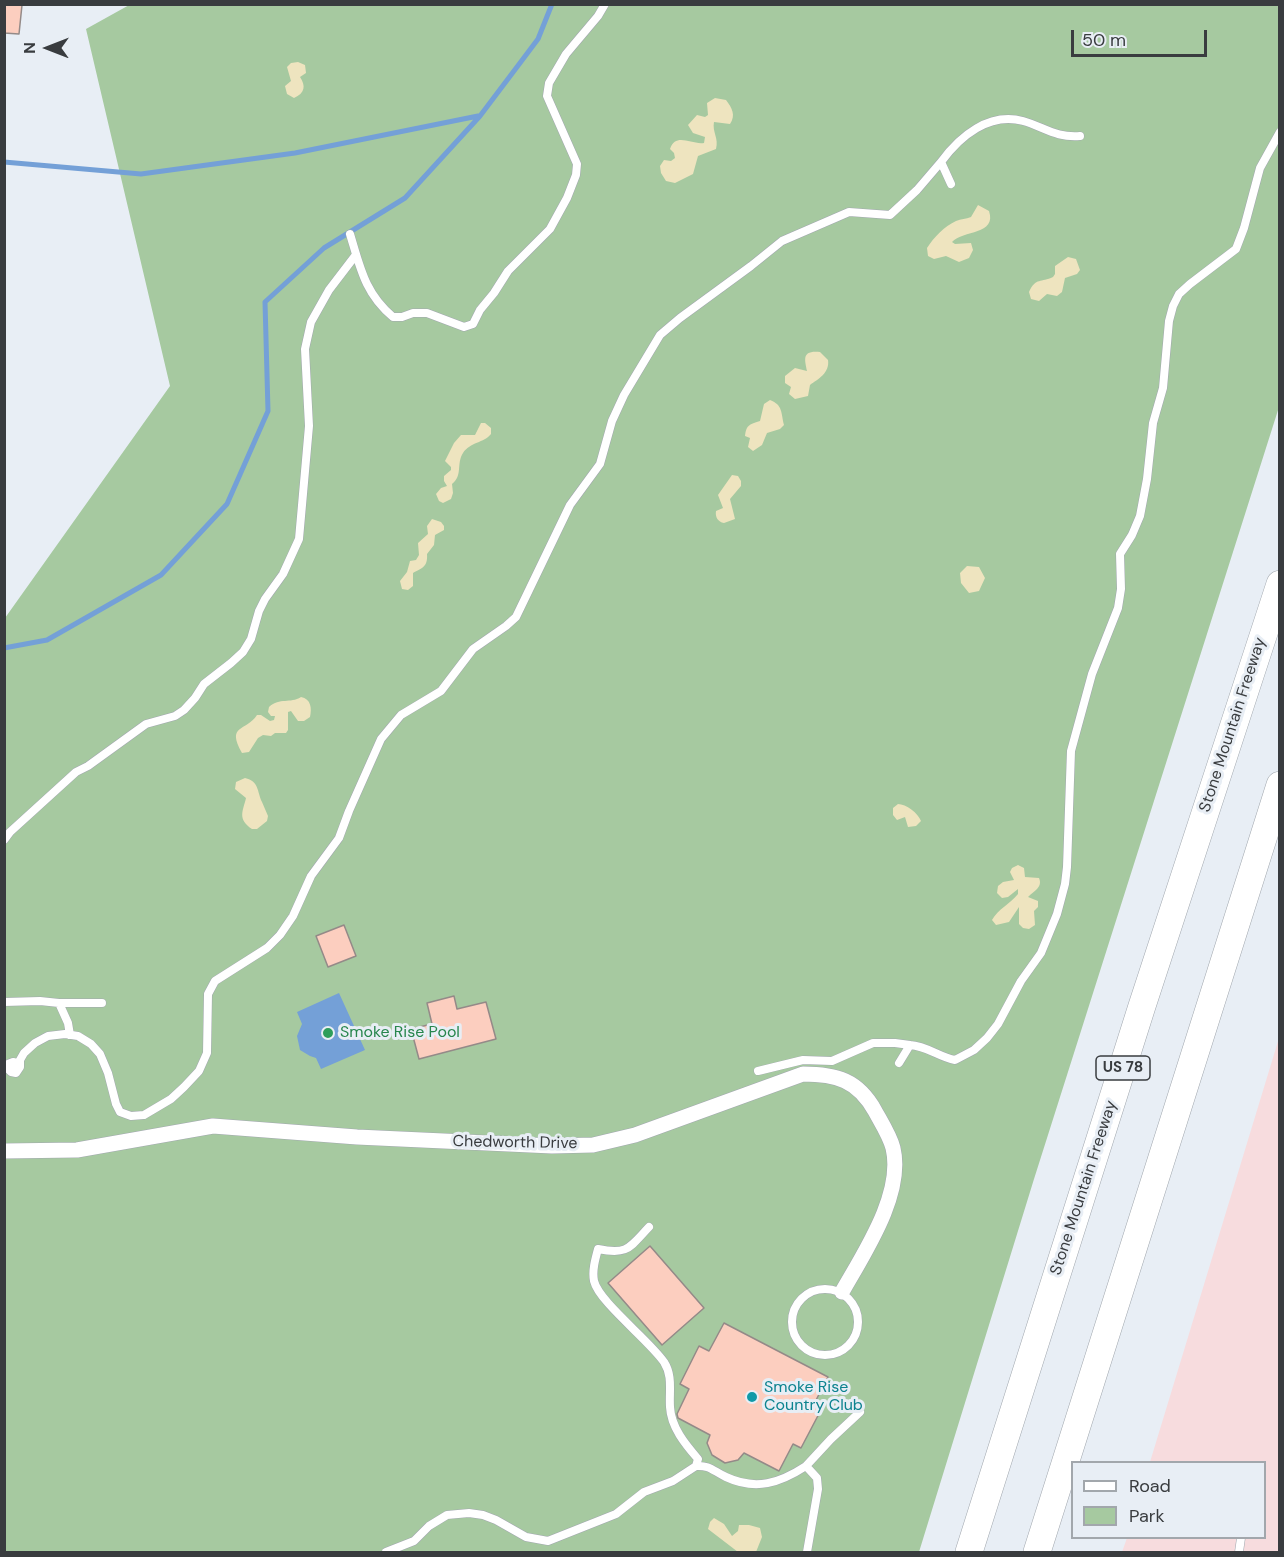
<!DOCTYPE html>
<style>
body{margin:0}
#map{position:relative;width:1284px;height:1557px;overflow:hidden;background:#e8eef5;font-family:"DM Sans",sans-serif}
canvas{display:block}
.frame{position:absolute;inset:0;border:6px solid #393c3f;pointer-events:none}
.legend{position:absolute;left:1071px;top:1461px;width:195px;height:78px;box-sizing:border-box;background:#e8eef5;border:2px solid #a2a7ac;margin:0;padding:8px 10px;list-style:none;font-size:18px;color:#393c3f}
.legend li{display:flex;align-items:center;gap:12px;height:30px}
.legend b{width:30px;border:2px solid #a2a7ac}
.north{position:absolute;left:18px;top:18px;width:60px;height:60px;-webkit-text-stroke:4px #e8eef5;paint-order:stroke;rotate:270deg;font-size:16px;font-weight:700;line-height:24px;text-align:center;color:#393c3f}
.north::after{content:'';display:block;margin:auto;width:21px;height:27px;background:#393c3f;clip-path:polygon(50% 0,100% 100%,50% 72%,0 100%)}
.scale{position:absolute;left:1071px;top:30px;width:136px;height:27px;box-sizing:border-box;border:3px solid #393c3f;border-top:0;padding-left:8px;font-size:18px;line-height:21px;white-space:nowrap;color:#393c3f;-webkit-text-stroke:4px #e8eef5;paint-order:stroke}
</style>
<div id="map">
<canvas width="1284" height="1557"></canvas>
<div class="frame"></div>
<ul class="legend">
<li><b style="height:8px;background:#fff"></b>Road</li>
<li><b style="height:16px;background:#a6c9a0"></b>Park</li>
</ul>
<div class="north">N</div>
<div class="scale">50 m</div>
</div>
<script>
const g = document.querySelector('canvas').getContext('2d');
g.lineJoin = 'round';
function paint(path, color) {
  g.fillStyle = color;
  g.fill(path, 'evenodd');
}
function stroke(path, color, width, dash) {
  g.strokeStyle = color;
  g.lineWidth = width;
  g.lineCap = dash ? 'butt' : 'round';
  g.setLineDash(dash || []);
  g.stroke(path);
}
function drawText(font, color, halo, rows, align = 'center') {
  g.font = font + ' "DM Sans",sans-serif';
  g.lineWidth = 6;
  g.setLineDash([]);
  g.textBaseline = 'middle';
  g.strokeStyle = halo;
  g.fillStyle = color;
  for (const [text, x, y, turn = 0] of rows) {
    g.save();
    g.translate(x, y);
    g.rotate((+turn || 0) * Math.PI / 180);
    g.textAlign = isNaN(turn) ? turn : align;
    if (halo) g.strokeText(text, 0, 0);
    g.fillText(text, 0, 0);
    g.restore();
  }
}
const industrial = new Path2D(`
 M1279,1038v514h-157l5,-14h137v-76h-114z`);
const green = new Path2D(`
 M131,4l1148,1v402l-245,772 -115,373h-914v-934l165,-232 -84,-357z`);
const sand = new Path2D(`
 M298,62l7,3 1,8 -6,4c6,9 5,16 -6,21l-7,-4 -2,-8 6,-5 -4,-14 4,-4z
 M715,98l11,2c6,8 10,15 4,24l-16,-2c-2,10 5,16 2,27l-18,7 -5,18 -18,9 -9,-2 -5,-8 -1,-7 4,-6 7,1 4,-3 -1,-5 -4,-4c6,-17 21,-4 34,-6l1,-6 -12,-4 -5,-8 9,-10 8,2 3,-2 -1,-12z
 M978,205l11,6c8,24 -26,19 -37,31l3,2 16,-1 2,7 -4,8 -10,4 -13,-6 -12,3 -6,-3 -1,-8c7,-11 18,-22 29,-27 5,-2 10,-2 15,-4z
 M1068,257l8,2 4,11 -3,4 -12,4 -3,14 -5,4 -10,-2 -8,7 -8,-2 -2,-7c7,-15 12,-9 24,-15l2,-3v-8z
 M820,352l8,8c2,13 -10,19 -18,25l-2,11 -13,3 -6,-5 2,-7 -6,-4v-7l10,-8 12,3c-2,-11 -6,-21 13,-19z
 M770,400c13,5 11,13 14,25l-4,4 -13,4 -5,12 -9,6 -5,-4 2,-9 -5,-2c1,-12 6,-12 15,-15l4,-17z
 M481,423h4l6,5v6c-7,9 -21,8 -28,19 -7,11 0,22 -11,31l1,9 -2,6 -8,4 -4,-2 -3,-7 5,-6 6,-2 -3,-5v-5l7,-6v-3l-6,-6 9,-18 7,-8h14z
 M732,475l6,1 3,5v5l-11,13 5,20 -11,4c-6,-1 -9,-6 -8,-12l7,-3 -5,-13z
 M432,519l9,3 3,4v4l-9,5 -1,10 -7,9c1,13 -5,14 -14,19v13l-5,4 -6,-1 -2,-8 7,-9 3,-11 6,-1 3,-5 -1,-12 10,-9 -1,-8z
 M967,566l12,1 6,11 -6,13 -10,2 -8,-10 -1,-10z
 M301,697c10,2 11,11 9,20l-6,4h-6l-7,-10 -3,1v18l-2,3h-11l-4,3 -8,-1 -5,3 -9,14 -7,1c-16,-29 4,-21 15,-38h4l9,6 4,-1 1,-4h-4l-3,-4 1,-5c11,-10 21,-3 32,-10z
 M245,778c14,3 12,13 17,24 2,5 4,9 6,14l-1,5 -10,8h-5c-15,-10 -9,-18 -6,-31l-11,-9 1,-7z
 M898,804c8,0 20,9 23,17l-5,5 -8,1 -3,-10 -8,3 -4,-5v-7z
 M1018,865l6,3 1,9 14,1c4,9 -5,13 -11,19l10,4v6l-4,4 1,14 -6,4 -6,-1 -4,-4v-17l-10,15 -13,3 -4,-5c6,-11 18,-16 26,-26v-5l-10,8 -6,1 -5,-5 1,-7 5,-4 11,-2 -4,-8 2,-4z
 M714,1518l10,6 8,12 6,-5 1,-6h10l11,3 2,9 -6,15h-18l-30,-23 2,-7z`);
const water = new Path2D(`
 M339,993l26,57 -44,19 -5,-11 -6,-2 -10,-6 -3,-14 5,-12 -5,-12z`);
const stream = new Path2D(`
 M4,162l137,12 154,-21 183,-37
 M4,648l43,-8 114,-65 66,-71 41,-93 -3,-109 59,-54 81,-50 75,-82 43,-57 15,-20 14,-35`);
const building = new Path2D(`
 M4,4l18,1 -3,29 -15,-1z
 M344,925l12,31 -28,11 -12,-31z
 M454,996l3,13 29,-7 10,37 -77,20 -8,-30 21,-5 -5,-21z
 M650,1246l54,62 -42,37 -54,-62z
 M724,1323l104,54 -14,27 8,4 -21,40 -8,-4 -14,27 -35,-18 -6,7 -13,3 -13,-8 -5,-12 3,-8 -32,-17 -1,-4 12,-25 -9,-5 19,-38 10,5z`);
const service = new Path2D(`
 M951,184l-10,-22c19,-26 48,-50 82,-41 21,6 33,17 57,15
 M350,234c10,33 15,60 43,83h9l11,-4h14l37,14 9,-3 7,-14 14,-17 14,-22 42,-42 17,-31 9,-23 1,-11 -30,-68 2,-13 17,-29 32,-38 7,-12
 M4,840l6,-8 66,-60 12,-6 58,-42 29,-8 9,-6 11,-12 9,-14 27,-21 12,-11 8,-13 8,-28 6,-12 18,-25 16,-35 10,-113 -4,-77 6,-27 18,-32 26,-34
 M4,1002l36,-1 19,2
 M70,1035l-2,-12 -9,-20h43
 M899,1063l11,-18c17,1 29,12 45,15l19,-10 13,-12 11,-14 23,-43 20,-28 16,-39 8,-30 2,-17 4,-116 21,-77 26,-66 3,-19 -1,-35 12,-19 8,-19 7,-37 6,-56 10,-35 6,-67 4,-15 6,-12 11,-10 46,-35 8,-21 16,-60 20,-36
 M13,1066l-2,3h4l2,-6 -4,-1 -5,2 -1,4 4,4 5,1 4,-6v-7l4,-7 11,-10 13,-7 17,-2 13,2 13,8 9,10 8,19 8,31 4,8 11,4 13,-1 27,-16 13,-12 15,-16 8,-18 1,-59 7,-13 52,-33 13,-13 13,-19 18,-40 28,-38 10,-27 32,-72 20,-24 40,-24 32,-42 33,-23 10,-9 54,-112 30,-41 12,-43 12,-26 36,-60 20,-17 71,-52 31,-25 67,-29 41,3 27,-25 24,-28
 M758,1071l45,-11 29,1 41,-18h22l15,2
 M649,1227c-20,21 -21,28 -51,22 -3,11 -6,22 -4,32 5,21 55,59 70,81 9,14 5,29 6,45 1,20 15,37 28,52l-2,7c14,-1 17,5 30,11 30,14 54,6 80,-11
 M792 1322a33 33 0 1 1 66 0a33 33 0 1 1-66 0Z
 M386,1552l28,-11 15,-15 18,-11 22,-2 14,2 13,5 30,17 22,4 68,-27 28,-22 29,-11 23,-15
 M807,1552l11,-63 -1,-11 -11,-12 25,-27 29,-27
 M1239,1552l2,-14`);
const minor = new Path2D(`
 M4,1151l73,-1 136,-24 144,11 195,9 41,-1 42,-10 168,-61c33,0 55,6 72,37 6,11 15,25 18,37 11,46 -29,105 -51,144`);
const motorway = new Path2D(`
 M969,1552l173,-546 138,-422
 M1037,1552l243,-767`);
const markers = [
 [328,1033,6,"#2e9e5b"],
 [752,1397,6,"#0f9aa8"]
];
const shields = [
 [1123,1068,54]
];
const shieldNames = [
 ["US 78",1123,1068]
];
const streetNames = [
 ["Stone Mountain Freeway",1233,725,-72],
 ["Chedworth Drive",515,1143,1],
 ["Stone Mountain Freeway",1084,1188,-72]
];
const leisureNames = [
 ["Smoke Rise Pool",340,1033]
];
const cultureNames = [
 ["Smoke Rise",764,1388],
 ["Country Club",764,1406]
];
paint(industrial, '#f7dcde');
paint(green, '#a6c9a0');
paint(sand, '#eee4bf');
paint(water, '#74a0d7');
stroke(stream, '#74a0d7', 5);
paint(building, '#fccebf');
stroke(building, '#948a88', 1.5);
stroke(service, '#a2a8af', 9);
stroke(minor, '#a2a8af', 16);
stroke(motorway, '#a2a8af', 28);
stroke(service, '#fff', 8);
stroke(minor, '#fff', 15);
stroke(motorway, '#fff', 27);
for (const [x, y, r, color] of markers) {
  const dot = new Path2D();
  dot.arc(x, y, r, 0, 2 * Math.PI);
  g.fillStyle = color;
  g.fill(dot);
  stroke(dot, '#e8eef5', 2);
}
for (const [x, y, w] of shields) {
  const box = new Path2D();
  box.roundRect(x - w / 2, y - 12, w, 24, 4.5);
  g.fillStyle = '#e8eef5';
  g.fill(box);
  stroke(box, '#393c3f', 1.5);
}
drawText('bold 15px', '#393c3f', null, shieldNames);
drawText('16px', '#393c3f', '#e8eef5', streetNames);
drawText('16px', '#27864d', '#e8eef5', leisureNames, 'left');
drawText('16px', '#0d838f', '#e8eef5', cultureNames, 'left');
</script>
